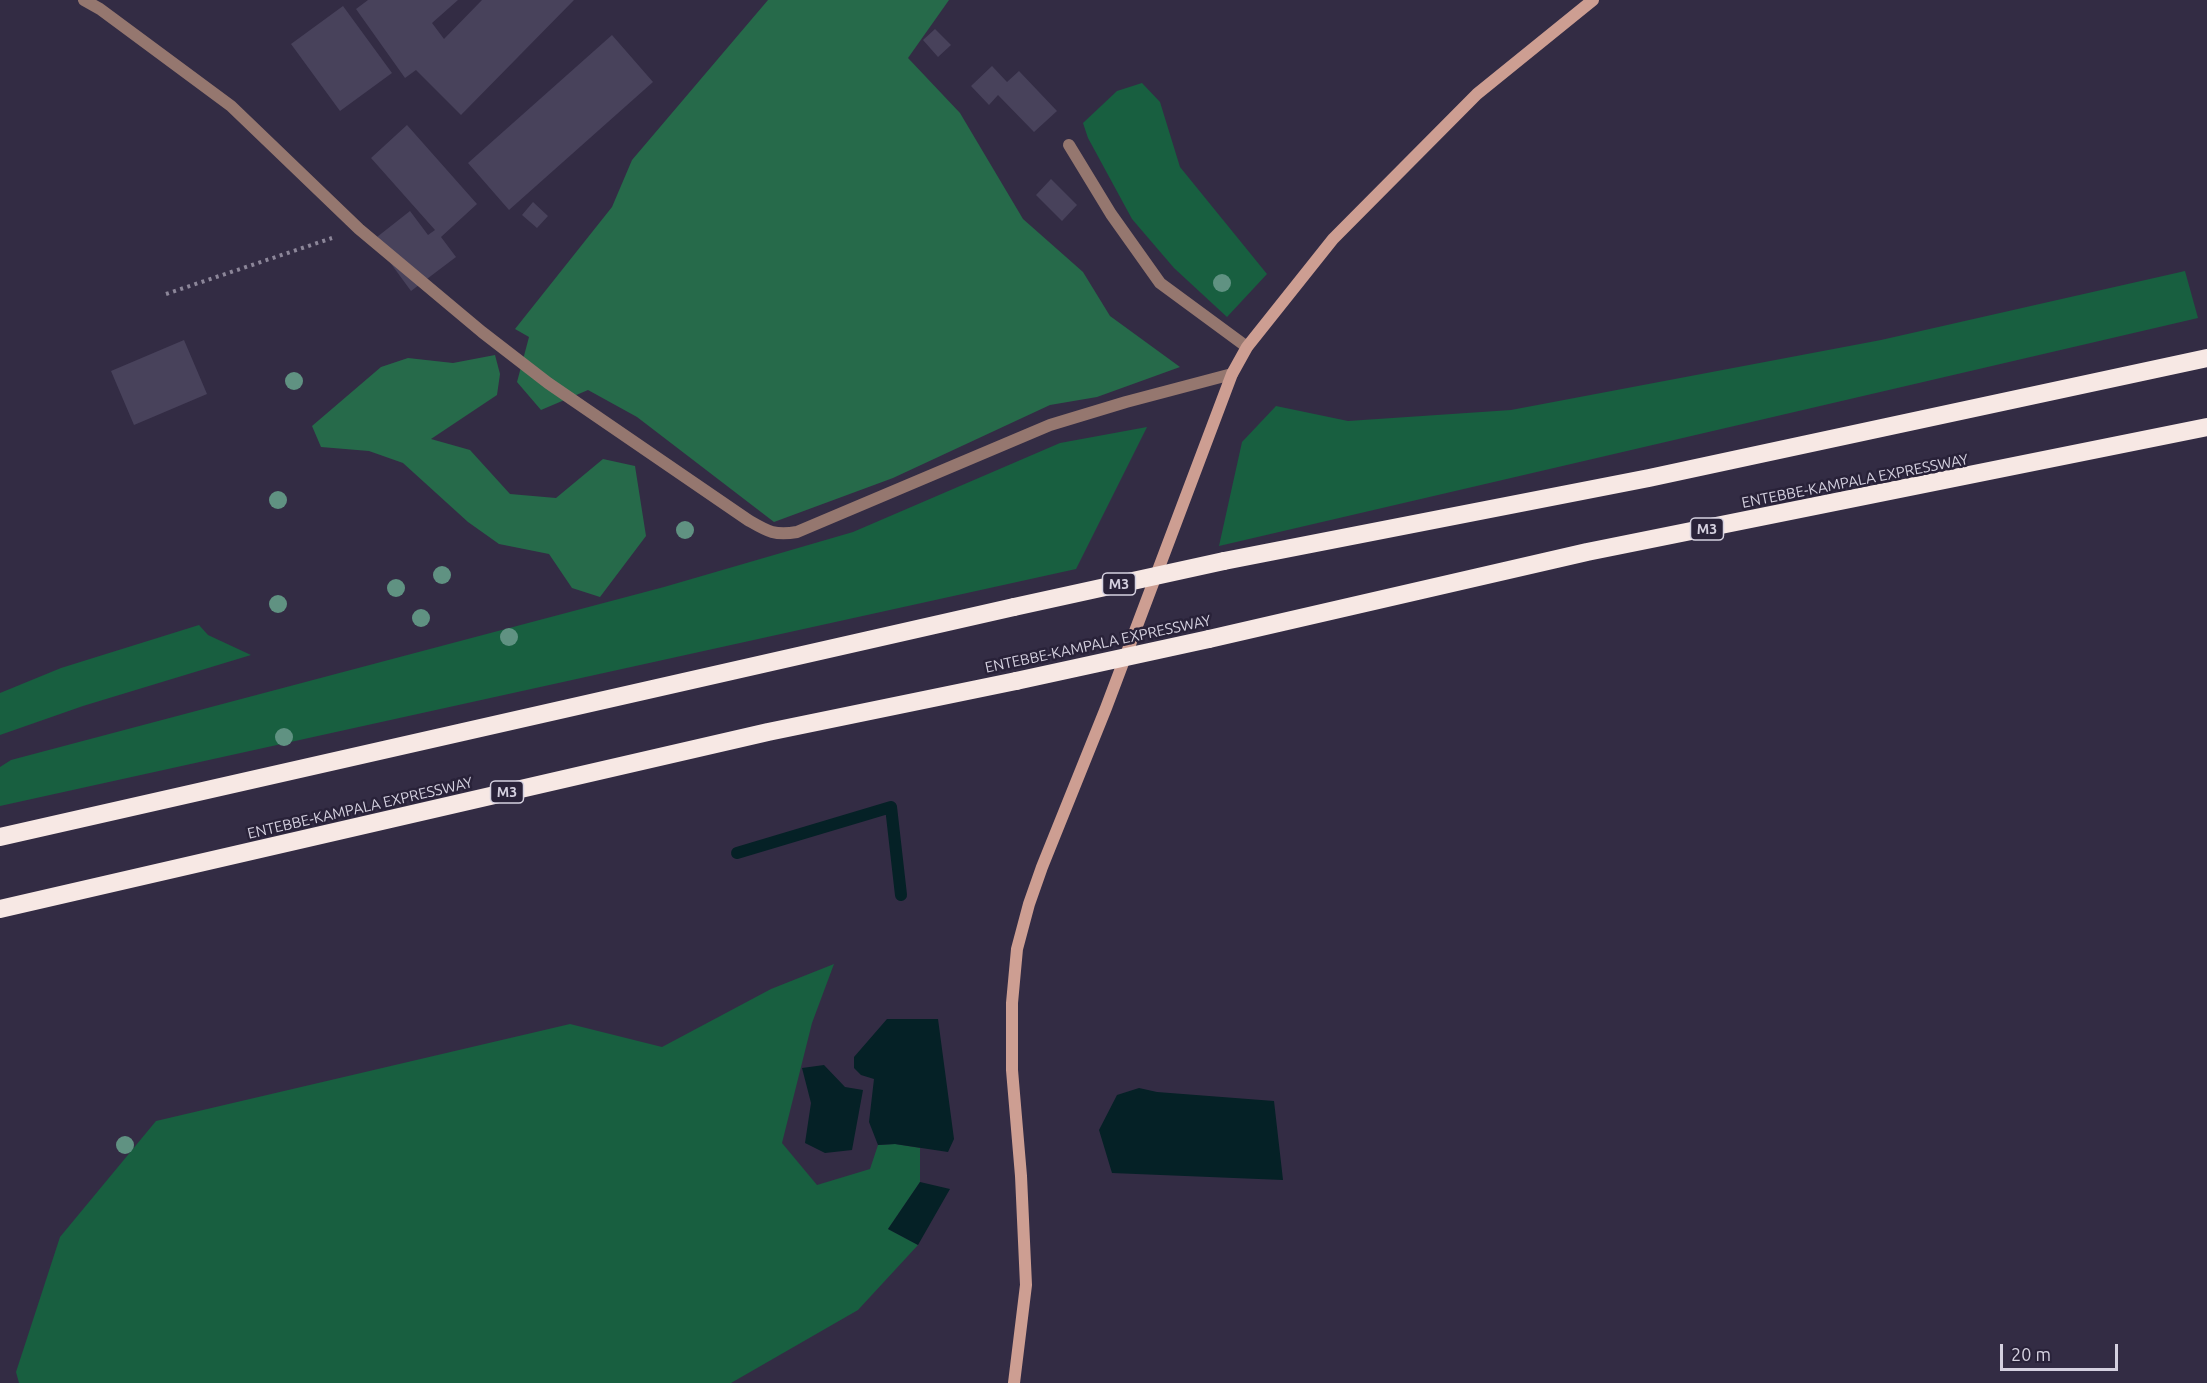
<!DOCTYPE html>
<style>
body{margin:0}
#map{position:relative;width:2207px;height:1383px;overflow:hidden;background:#332c44;font-family:Ubuntu,sans-serif}
canvas{display:block}
.scale{position:absolute;left:2000px;top:1344px;width:118px;height:27px;box-sizing:border-box;border:3px solid #d5d1e0;border-top:0;padding-left:8px;font-size:18px;line-height:21px;white-space:nowrap;color:#d5d1e0;-webkit-text-stroke:4px #292239;paint-order:stroke}
</style>
<div id="map">
<canvas width="2207" height="1383"></canvas>
<div class="scale">20 m</div>
</div>
<script>
const g = document.querySelector('canvas').getContext('2d');
g.lineJoin = 'round';
function paint(path, color) {
  g.fillStyle = color;
  g.fill(path, 'evenodd');
}
function stroke(path, color, width, dash) {
  g.strokeStyle = color;
  g.lineWidth = width;
  g.lineCap = dash ? 'butt' : 'round';
  g.setLineDash(dash || []);
  g.stroke(path);
}
function drawText(font, color, halo, rows, align = 'center') {
  g.font = font + ' Ubuntu,sans-serif';
  g.lineWidth = 5;
  g.setLineDash([]);
  g.textBaseline = 'middle';
  g.strokeStyle = halo;
  g.fillStyle = color;
  for (const [text, x, y, turn = 0] of rows) {
    g.save();
    g.translate(x, y);
    g.rotate((+turn || 0) * Math.PI / 180);
    g.textAlign = isNaN(turn) ? turn : align;
    if (halo) g.strokeText(text, 0, 0);
    g.fillText(text, 0, 0);
    g.restore();
  }
}
const green = new Path2D(`
 M1142,83l18,19 20,65 87,107 -40,43 -53,-49 -42,-49 -44,-81 -5,-15 34,-32z
 M2185,271l13,47 -979,228 23,-104 34,-36 72,15 163,-11 370,-70z
 M1147,427l-71,142 -1076,237v-39l11,-7 653,-173 189,-55 207,-89z
 M199,625l9,10 43,20 -168,51 -83,29v-42l61,-25z
 M834,964l-22,59 -30,120 35,42 53,-16 8,-24 17,-1 25,4v34l-32,47 30,16 -60,65 -127,73h-712l-3,-11 44,-135 96,-116 414,-97 92,23 109,-58z`);
const forest = new Path2D(`
 M768,0h181l-41,58 52,55 63,106 60,53 27,44 70,51 -83,30 -47,8 -157,73 -119,44 -137,-105 -49,-27 -47,20 -24,-28 12,-45 -14,-8 97,-122 20,-47z
 M495,355l5,19 -3,21 -66,44 39,11 40,44 46,4 47,-39 32,7 11,70 -46,61 -28,-9 -23,-34 -50,-10 -31,-22 -65,-59 -34,-12 -48,-4 -9,-21 69,-59 27,-9 45,5z`);
const water = new Path2D(`
 M887,1019h51l16,120 -6,13 -53,-8 -17,1 -9,-23 5,-43 -13,-4 -7,-7v-11z
 M824,1065l21,22 18,3 -11,60 -27,3 -20,-10 6,-40 -9,-35z
 M1139,1088l18,4 117,9 9,79 -171,-7 -13,-43 18,-35z
 M920,1182l30,7 -32,56 -30,-16z`);
const stream = new Path2D(`
 M737,853l154,-46 10,88`);
const building = new Path2D(`
 M368,0h90l-26,23 12,16 38,-39h92l-113,115 -45,-45 -11,8 -49,-69z
 M343,6l49,67 -52,38 -49,-67z
 M935,29l16,16 -13,12 -15,-17z
 M612,35l41,47 -144,128 -41,-47z
 M992,66l15,16 12,-11 38,40 -23,21 -36,-37 -9,10 -18,-19z
 M407,125l70,79 -36,33 15,20 -45,34 -22,-30 -12,-24 33,-26 18,24 7,-5 -64,-72z
 M1051,179l26,26 -15,16 -26,-26z
 M533,202l15,14 -11,12 -15,-13z
 M184,340l23,54 -73,31 -23,-54z`);
const path = new Path2D(`
 M166,294l166,-56`);
const service = new Path2D(`
 M1069,145l42,69 49,69 87,64`);
const minor = new Path2D(`
 M84,0l16,9 131,97 128,123 123,103 66,51 200,137c19,11 26,16 49,12l253,-107 76,-23 106,-28`);
const secondary = new Path2D(`
 M1014,1383l12,-98 -5,-109 -9,-106v-67l5,-54 12,-45 13,-37 64,-159 126,-334 15,-27 86,-108 144,-145 116,-94`);
const motorway = new Path2D(`
 M1224,561l425,-83 558,-120
 M1209,639l378,-87 620,-125
 M0,837l1014,-230
 M0,909l768,-177 248,-51`);
const motorwayBridge = new Path2D(`
 M1014,607l210,-46
 M1016,681l193,-42`);
const trees = [
 [1222,283],
 [294,381],
 [278,500],
 [685,530],
 [442,575],
 [396,588],
 [278,604],
 [421,618],
 [509,637],
 [284,737],
 [125,1145]
];
const shields = [
 [1707,529,33],
 [1119,584,33],
 [507,792,33]
];
const shieldNames = [
 ["M3",1707,529],
 ["M3",1119,584],
 ["M3",507,792]
];
const streetNames = [
 ["ENTEBBE-KAMPALA EXPRESSWAY",1855,481,-11],
 ["ENTEBBE-KAMPALA EXPRESSWAY",1098,644,-12],
 ["ENTEBBE-KAMPALA EXPRESSWAY",360,808,-13]
];
paint(green, '#185f40');
paint(forest, '#266a4a');
paint(water, '#052126');
stroke(stream, '#052126', 12);
paint(building, '#48425b');
stroke(path, '#8c8699', 4, [3, 4.5]);
stroke(service, '#95776f', 12);
stroke(minor, '#95776f', 12);
stroke(secondary, '#cd9e92', 12);
stroke(motorway, '#f7e8e4', 18);
stroke(motorwayBridge, '#f7e8e4', 18);
g.fillStyle = '#609282';
for (const [x, y] of trees) {
  g.beginPath();
  g.arc(x, y, 9, 0, 2 * Math.PI);
  g.fill();
}
for (const [x, y, w] of shields) {
  const box = new Path2D();
  box.roundRect(x - w / 2, y - 11, w, 22, 4.5);
  g.fillStyle = '#292239';
  g.fill(box);
  stroke(box, '#d5d1e0', 1.5);
}
drawText('bold 14px', '#d5d1e0', null, shieldNames);
drawText('15px', '#d5d1e0', '#292239', streetNames);
</script>
